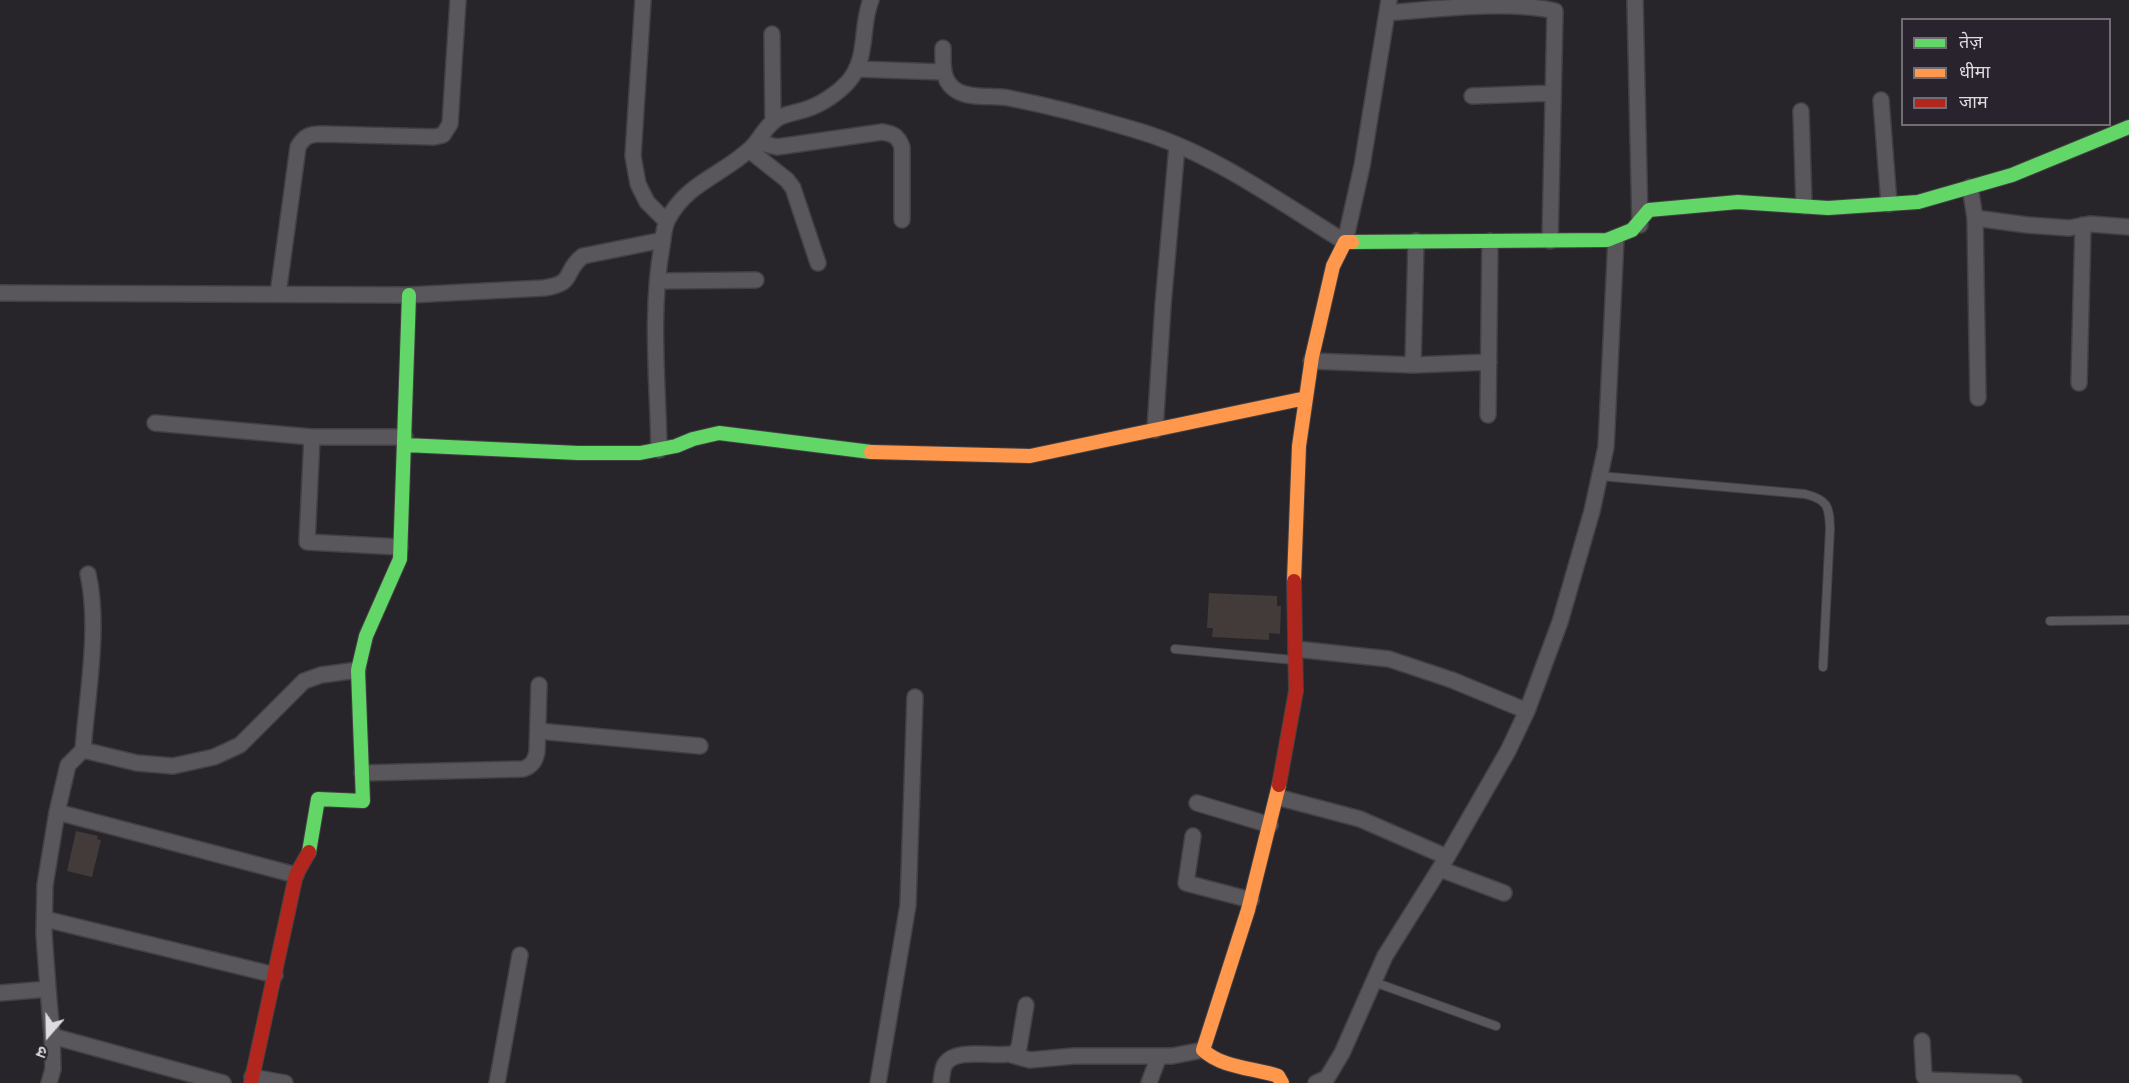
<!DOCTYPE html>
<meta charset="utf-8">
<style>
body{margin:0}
#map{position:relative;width:2129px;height:1083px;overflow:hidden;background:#28252a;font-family:Bitter,"Noto Sans Devanagari",serif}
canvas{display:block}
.legend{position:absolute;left:1901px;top:18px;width:210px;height:108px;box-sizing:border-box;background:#28232c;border:2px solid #716d74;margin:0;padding:8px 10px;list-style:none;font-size:18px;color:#dedbe1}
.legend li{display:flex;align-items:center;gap:12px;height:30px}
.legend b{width:30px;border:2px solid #716d74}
.north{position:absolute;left:18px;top:1005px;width:60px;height:60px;-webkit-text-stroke:4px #28232c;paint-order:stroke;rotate:200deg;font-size:16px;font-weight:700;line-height:24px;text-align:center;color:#dedbe1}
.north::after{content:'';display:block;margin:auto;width:21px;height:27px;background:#dedbe1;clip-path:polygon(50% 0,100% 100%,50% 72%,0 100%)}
</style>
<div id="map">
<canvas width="2129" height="1083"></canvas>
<ul class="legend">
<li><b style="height:8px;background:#63d668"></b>तेज़</li>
<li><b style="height:8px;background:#ff974d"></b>धीमा</li>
<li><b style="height:8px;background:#b3261e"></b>जाम</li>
</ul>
<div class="north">उ</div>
</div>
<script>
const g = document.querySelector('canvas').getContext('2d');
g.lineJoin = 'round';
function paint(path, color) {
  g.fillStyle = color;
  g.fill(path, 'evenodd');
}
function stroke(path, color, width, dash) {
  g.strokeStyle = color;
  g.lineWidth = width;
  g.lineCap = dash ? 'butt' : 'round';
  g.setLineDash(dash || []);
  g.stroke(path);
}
const building = new Path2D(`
 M1209,593l68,3v10h4l-1,28 -11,-1v7l-57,-3 1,-9h-6z
 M76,831l22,5 -1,3 4,1 -9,37 -25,-6z`);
const lane = new Path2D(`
 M1600,476l205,18c23,6 24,12 25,34l-7,139
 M2050,621l79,-1
 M1175,649l119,11
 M1374,982l122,44`);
const street = new Path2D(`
 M643,0l-10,156 5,28 9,18 19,19
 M1635,0l5,225
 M1387,13c48,-4 122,-13 168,-2l-5,230
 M772,34l1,87
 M943,48c0,17 -2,35 16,44 15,7 34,3 50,6 41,8 83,19 123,31 79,22 144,71 213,113l17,-76 27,-166
 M856,69l87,3
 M1472,96l81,-3
 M1881,100l8,104
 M1801,111l3,95
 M757,142l20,5 105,-15c12,2 16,4 20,15v73
 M749,150l38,30 6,8 25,75
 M1970,187l5,31 52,7 42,3 21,-4 39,3
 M1975,218l3,180
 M658,281l98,-1
 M0,293l409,2 135,-7c33,-5 18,-16 39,-32l80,-16
 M278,294l20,-147c6,-11 12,-13 24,-13l112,3 9,-2 7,-11 8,-124
 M1311,361l102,4 76,-3
 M1413,365l3,-124
 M2079,383l4,-158
 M1488,415l2,-174
 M155,423l157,14h93
 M1155,430l8,-125 14,-159
 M312,437l-5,105 93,5
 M659,450c-1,-66 -9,-139 3,-204 1,-9 2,-20 6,-27 19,-36 54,-44 82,-70 11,-10 16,-25 30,-32 9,-4 18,-5 27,-8 15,-5 31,-16 41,-27 21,-24 12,-55 23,-82
 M1296,649l93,10 63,21 75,31 -19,40 -61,106 -62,99 -43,97 -15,25 -11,5
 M1527,711l33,-89 32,-111 14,-64 10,-209
 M538,731l162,15
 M83,750c4,-54 17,-124 5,-176
 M362,773l161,-4c9,-3 12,-8 14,-17l2,-67
 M1277,797l83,22 87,38
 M1197,803l73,22
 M57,812l239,63
 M1193,836l-7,47 65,17
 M1440,869l64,24
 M45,919l230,56
 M48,989l4,47 171,47
 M0,993l48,-4 -4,-55 1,-49 12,-73 11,-47 15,-15 54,13 36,3 41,-9 26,-12 64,-64 17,-6 37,-5
 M1922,1041l2,35 3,4 87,3
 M1012,1055l18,5 44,-4h98l31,-6
 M252,1077l33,6
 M49,1083l4,-14 -1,-33
 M497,1083l23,-128
 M878,1083l30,-178 7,-208
 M941,1083c1,-6 1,-14 4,-19 12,-18 53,-5 70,-11l4,-6 7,-42
 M1149,1083l10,-27`);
const fast = new Path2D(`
 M1352,242l255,-2 25,-10 17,-20 89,-8 90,6 90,-6 94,-27 117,-48
 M405,445l173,8h62l36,-7 17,-7 26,-6 152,19
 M309,852l9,-53 45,2 -5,-131 8,-34 34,-77 9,-264`);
const slow = new Path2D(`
 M871,452l159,4 276,-58
 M1294,581l5,-135 13,-89 21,-91 12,-24h7
 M1279,785l-31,125 -45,140c19,18 51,18 75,26l4,7`);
const jam = new Path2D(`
 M1279,785l17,-94 -2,-110
 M251,1083l45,-208 13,-23`);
paint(building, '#423b39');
stroke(lane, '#424043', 10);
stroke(street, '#424043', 18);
stroke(fast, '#424043', 16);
stroke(slow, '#424043', 16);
stroke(jam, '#424043', 16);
stroke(lane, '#59575b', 8);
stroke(street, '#59575b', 15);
stroke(fast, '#63d668', 14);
stroke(slow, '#ff974d', 14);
stroke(jam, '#b3261e', 14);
</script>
